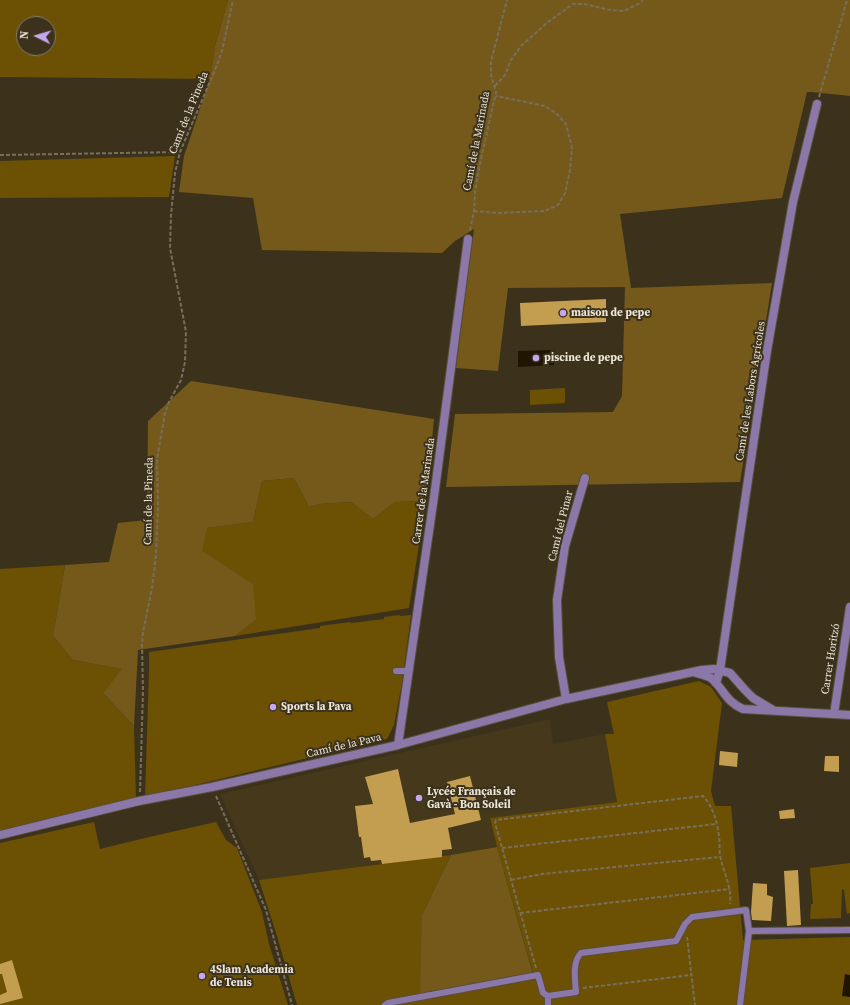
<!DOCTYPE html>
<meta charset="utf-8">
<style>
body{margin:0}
#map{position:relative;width:850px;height:1005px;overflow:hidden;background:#3c321c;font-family:"Source Serif 4",serif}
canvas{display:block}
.north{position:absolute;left:16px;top:16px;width:40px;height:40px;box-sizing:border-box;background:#3c321c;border:1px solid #827a68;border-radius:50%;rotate:275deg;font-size:11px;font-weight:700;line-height:16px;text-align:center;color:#ece6d9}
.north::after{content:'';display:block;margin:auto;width:14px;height:18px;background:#c5a7f1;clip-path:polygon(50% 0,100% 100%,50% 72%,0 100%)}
</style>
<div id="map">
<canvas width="850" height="1005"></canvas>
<div class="north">N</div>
</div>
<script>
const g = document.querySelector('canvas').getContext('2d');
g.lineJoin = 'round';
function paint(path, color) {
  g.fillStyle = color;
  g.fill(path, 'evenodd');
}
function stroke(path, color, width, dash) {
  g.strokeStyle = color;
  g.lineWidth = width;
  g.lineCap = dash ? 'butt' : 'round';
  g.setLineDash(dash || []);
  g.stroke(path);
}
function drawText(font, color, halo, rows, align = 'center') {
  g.font = font + ' "Source Serif 4",serif';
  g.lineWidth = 4;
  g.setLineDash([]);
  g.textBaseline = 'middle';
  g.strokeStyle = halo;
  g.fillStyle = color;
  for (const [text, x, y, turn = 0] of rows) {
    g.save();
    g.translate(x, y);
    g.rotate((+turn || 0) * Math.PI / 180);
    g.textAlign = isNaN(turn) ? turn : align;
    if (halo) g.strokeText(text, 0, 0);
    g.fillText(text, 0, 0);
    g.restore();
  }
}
const built = new Path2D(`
 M550,719l3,25 52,-10 12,68 -127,16 7,29 -55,10 -183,23 -39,-86z`);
const green = new Path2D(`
 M0,0h228l-13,46 -5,33 -210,-2zM24,24h24v24h-24z
 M175,156l-6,41 -169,1v-37z
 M565,388v15l-35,2v-15z
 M294,478l15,29 11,-3 31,-2 22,17 22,-17 31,-1 -17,107 -174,28 21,-16 -55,-68 5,-24 47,-6 9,-41z
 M65,565l-12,71 20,24 50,9 -20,24 31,33 2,73 -136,32v-262z
 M400,615v1l11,-1 -9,68 -8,42 -7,14 -242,58 4,-127v-18l171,-24v-2l30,-4 1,1 33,-4v-2z
 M699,681l12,6 11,16 -11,88 4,15h16l12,134 107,-3v68h-553l-20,-69 -18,-56 192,-25 -29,60 111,58 -36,-126 -7,-29 127,-16 -12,-68h9l-7,-32z
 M94,822l6,27 49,-12 67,-15 10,18 11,8 25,64 7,32 19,61h-288v-162z
 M850,863v50l-3,1 -3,-24 -2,-1 -1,29 -31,1 1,-15h2l-3,-36z`);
const forest = new Path2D(`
 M228,0h622v96l-38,-4h-5l-25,106 -162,16 11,74 141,-5 -32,199 -294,5 9,-73 158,-2 9,-16 3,-109 -117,1 -10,83 -42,-3 18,-139 -19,12 -13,12 -180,-3 -9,-52 -74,-6 5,-36 26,-77 5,-33z
 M191,381l243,38 -8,82 -31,1 -22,17 -22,-17 -31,2 -11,3 -15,-29 -32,3 -9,41 -46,6 -5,23 51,33 3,36 -21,16 -97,14 -4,76 -31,-33 19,-24 -49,-9 -20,-24 12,-71 44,-3 9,-39 29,-3 1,-99z
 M497,847l36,127 -113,20 2,-79 29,-60z`);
const water = new Path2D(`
 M555,350l-1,15 -36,2v-16z
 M845,974l5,1v22l-8,-1z`);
const building = new Path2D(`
 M606,299v23l-85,4 -1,-23z
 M720,751l18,2 -1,14 -18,-2z
 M825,756h14v16l-15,-1z
 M398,769l12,54 45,-9 -8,-32 23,-6 11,44 -33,8 4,21 -10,1v7l-60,7 -1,-4 -10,1 -1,-4 -6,1 -3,-21h-2l-4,-31 18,-2 -8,-27z
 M794,809l1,9 -15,1 -1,-8z
 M798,870l3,55 -14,1 -3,-55z
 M753,883l14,1v11l6,2 -2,24 -19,-1 -1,-8z
 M12,960l11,38 -23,6v-9l7,-3 -5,-18h-2v-10z`);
const path = new Path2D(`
 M495,86l10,-11 6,-15 10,-14 27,-24 25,-18h11l26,6 14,1 16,-8 3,-3
 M819,97l28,-97
 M0,155l180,-3
 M474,211l24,2 47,-2 13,-6 7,-12 5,-23 2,-22 -6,-24 -9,-10 -12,-8 -49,-10
 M470,230l4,-19 1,-19 4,-24 17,-76 -5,-17v-14l16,-61
 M140,792l3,-101 -1,-46 1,-13 9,-44 4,-33 2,-47 -1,-49 8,-46 3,-9 13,-24 4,-18 1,-30 -16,-84 1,-33 4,-42 5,-21 37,-87 5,-14 11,-51
 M216,796l50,114 26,95
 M502,848l214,-24
 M511,880l31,-6 178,-17
 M520,913l210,-24
 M687,937l8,68
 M536,968l-41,-145 1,-3 207,-24c10,10 14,26 16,40 1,6 0,13 1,19 3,17 12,31 10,49
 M583,988l108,-13`);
const service = new Path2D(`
 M396,671h12
 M749,931l101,-1
 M385,1005l3,-2 150,-28 5,18 5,3
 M548,1005v-9l28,-4c-1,-12 -4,-30 5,-39l95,-12 9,-17 7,-7 54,-7 3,21 -9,74`);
const minor = new Path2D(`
 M693,672c6,2 13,3 18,6 12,10 15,24 32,31l107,6
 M716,683l4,-13 47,-319 26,-149 24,-98
 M566,699l-7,-42 -2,-57 8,-54 20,-68
 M834,714l16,-107
 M398,745l36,-248 34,-258
 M0,835l139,-34 73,-14 186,-42 168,-46 136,-29 12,-1 16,4 15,17 8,8 20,12`);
const markers = [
 [563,313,4,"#c5a7f1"],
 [536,358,4,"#c5a7f1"],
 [273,707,4,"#c5a7f1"],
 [419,798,4,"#c5a7f1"],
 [202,976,4,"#c5a7f1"]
];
const streetNames = [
 ["Camí de la Pineda",189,113,-68],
 ["Camí de la Marinada",477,141,-79],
 ["Camí de les Labors Agrícoles",751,391,-81],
 ["Carrer de la Marinada",424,491,-82],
 ["Camí de la Pineda",149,501,-89],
 ["Camí del Pinar",561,526,-76],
 ["Carrer Horitzó",831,659,-81],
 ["Camí de la Pava",344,746,-13]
];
const poiNames = [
 ["maison de pepe",571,313],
 ["piscine de pepe",544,358],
 ["Sports la Pava",281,707],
 ["Lycée Français de",427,792],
 ["Gavà - Bon Soleil",427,805],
 ["4Slam Academia",210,970],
 ["de Tenis",210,983]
];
paint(built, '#45381b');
paint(green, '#6c5004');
paint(forest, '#74591b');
paint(water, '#201500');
paint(building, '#c39e50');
stroke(service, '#584f3a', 8);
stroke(minor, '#584f3a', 10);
stroke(path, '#776f5c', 2, [4, 2]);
stroke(service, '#8b77a8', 6);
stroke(minor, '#8b77a8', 8);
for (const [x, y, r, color] of markers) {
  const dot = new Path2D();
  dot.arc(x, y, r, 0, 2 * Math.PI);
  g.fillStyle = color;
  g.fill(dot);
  stroke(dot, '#3c321c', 1.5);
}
drawText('11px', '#ece6d9', '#3c321c', streetNames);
drawText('bold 11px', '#ece6d9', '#3c321c', poiNames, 'left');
</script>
